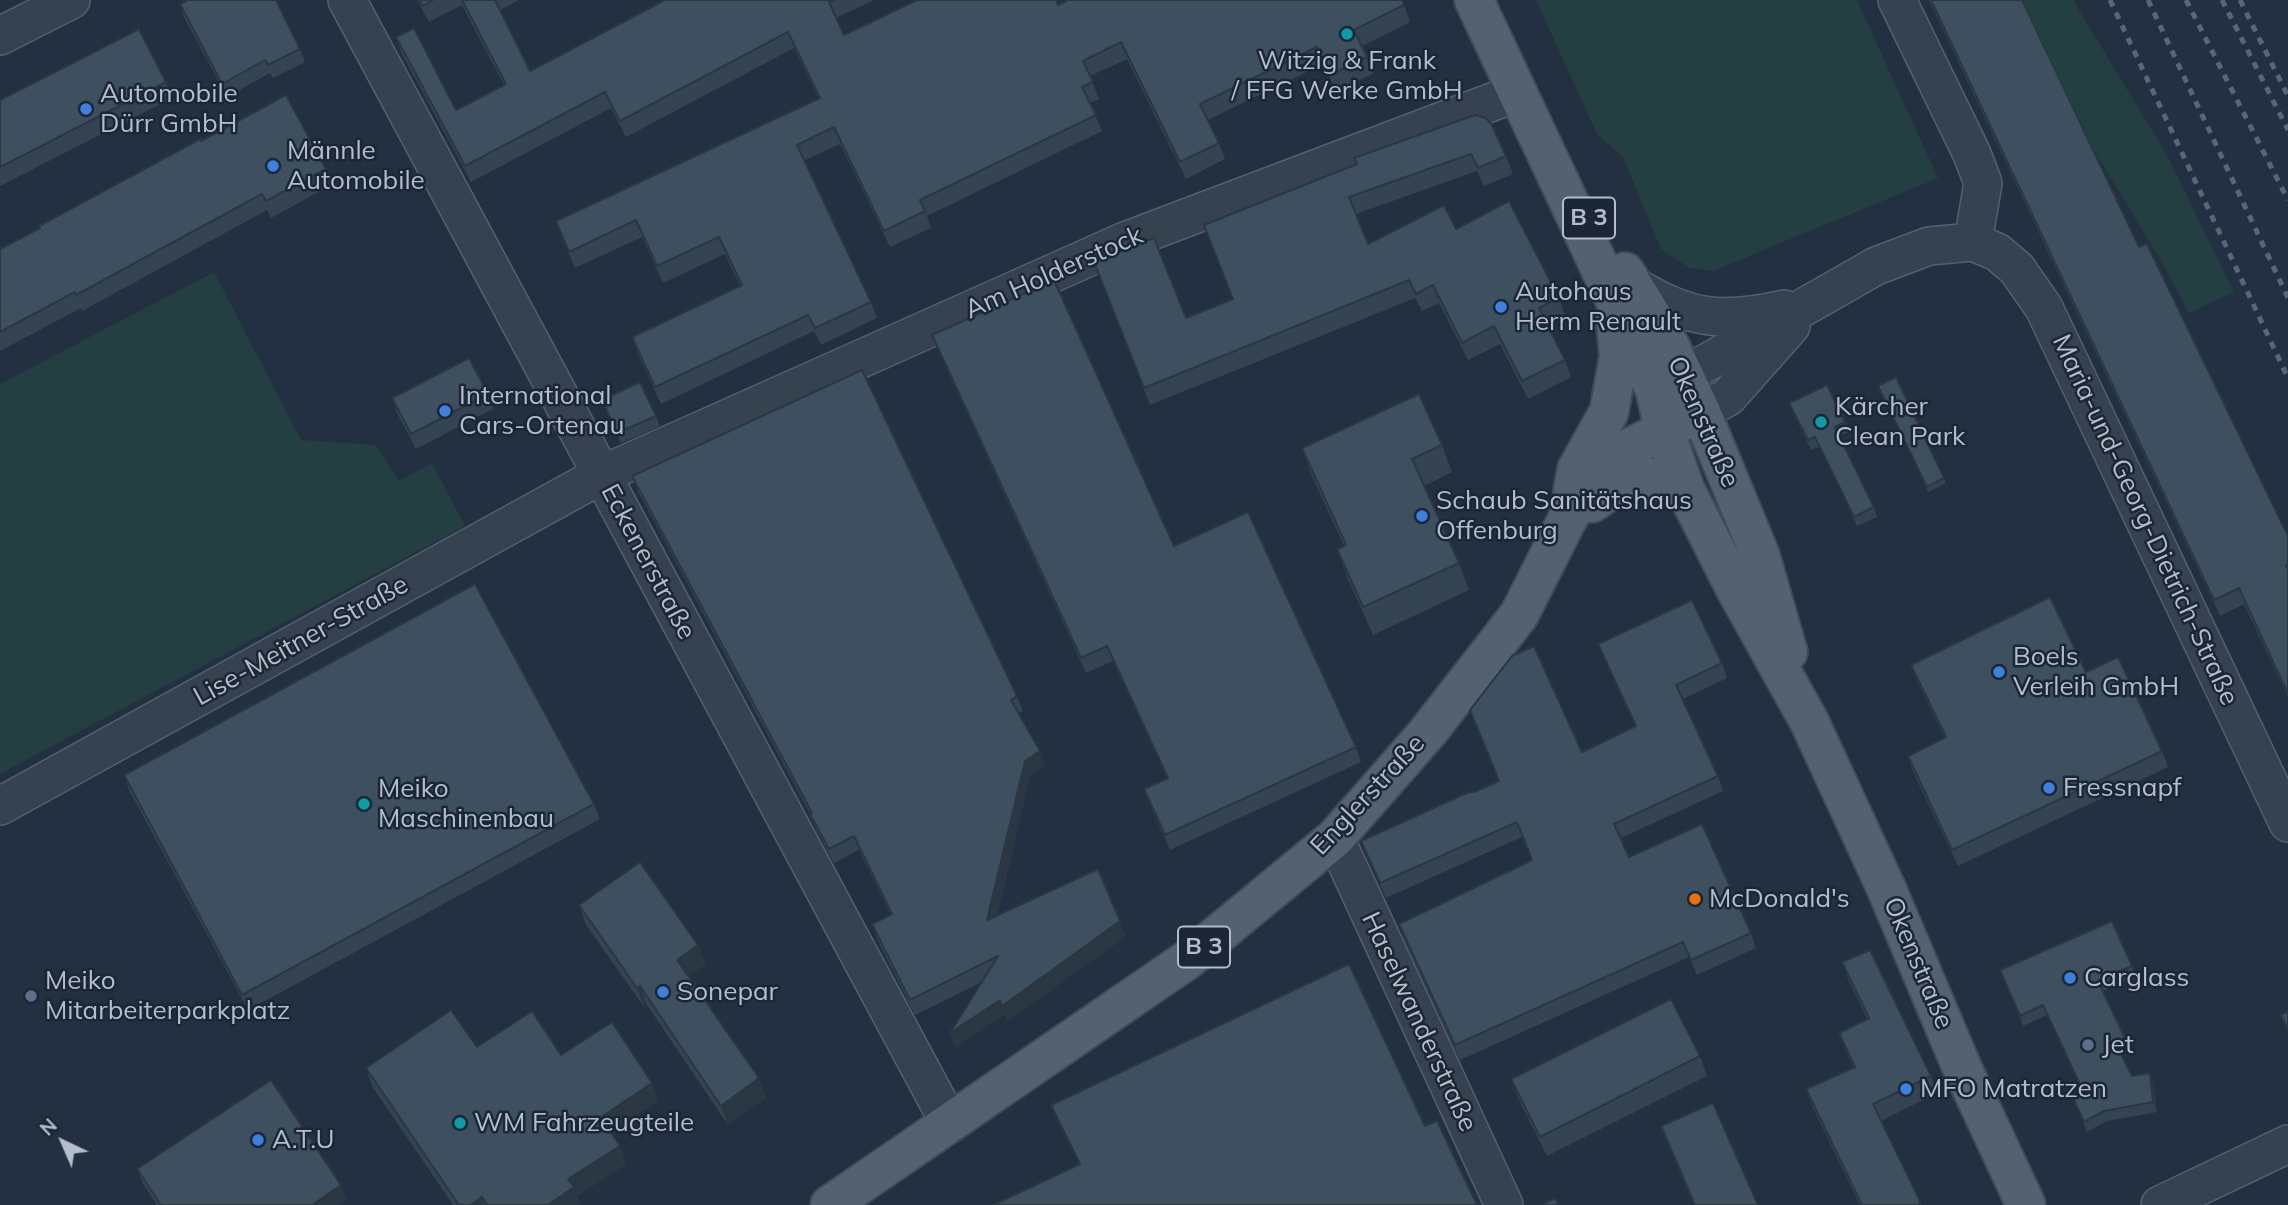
<!DOCTYPE html>
<meta charset="utf-8">
<style>
body{margin:0}
#map{position:relative;width:2288px;height:1205px;overflow:hidden;background:#223041;font-family:Mulish,sans-serif}
canvas{display:block}
.north{position:absolute;left:28px;top:1107px;width:70px;height:70px;-webkit-text-stroke:5px #1b2735;paint-order:stroke;rotate:316deg;font-size:19px;font-weight:700;line-height:28px;text-align:center;color:#b3bdcb}
.north::after{content:'';display:block;margin:auto;width:24px;height:32px;background:#b3bdcb;clip-path:polygon(50% 0,100% 100%,50% 72%,0 100%)}
</style>
<div id="map">
<canvas width="2288" height="1205"></canvas>
<div class="north">N</div>
</div>
<script>
const g = document.querySelector('canvas').getContext('2d');
g.lineJoin = 'round';
function paint(path, color) {
  g.fillStyle = color;
  g.fill(path, 'evenodd');
}
function stroke(path, color, width, dash) {
  g.strokeStyle = color;
  g.lineWidth = width;
  g.lineCap = dash ? 'butt' : 'round';
  g.setLineDash(dash || []);
  g.stroke(path);
}
function drawText(font, color, halo, rows, align = 'center') {
  g.font = font + ' Mulish,sans-serif';
  g.lineWidth = 5;
  g.setLineDash([]);
  g.textBaseline = 'middle';
  g.strokeStyle = halo;
  g.fillStyle = color;
  for (const [text, x, y, turn = 0] of rows) {
    g.save();
    g.translate(x, y);
    g.rotate((+turn || 0) * Math.PI / 180);
    g.textAlign = isNaN(turn) ? turn : align;
    if (halo) g.strokeText(text, 0, 0);
    g.fillText(text, 0, 0);
    g.restore();
  }
}
const green = new Path2D(`
 M1536,0h321l81,178 -225,93 -23,-3 -29,-19 -38,-92 -26,-23z
 M2020,0h53l95,157 66,135 -45,21 -29,-54 -82,-135z
 M214,272l87,168 75,5 23,36 33,-18 33,63 -465,248v-390z`);
const minor = new Path2D(`
 M347,0l603,1124
 M1897,0l75,154 11,29 -10,59
 M0,36l71,-36
 M1636,287c54,33 87,36 148,22
 M1685,375l191,-109 53,-20 44,-4 24,10 20,17 27,39 244,515
 M1701,412l27,-15 63,-71
 M0,806l601,-331 524,-234 391,-148
 M1335,838l169,367
 M2160,1205l128,-61`);
const major = new Path2D(`
 M1474,0l166,353 15,37 9,39 21,60 50,99 74,133 78,169 76,180 63,135
 M1625,272l45,74 31,66 59,143 28,97
 M1573,490l4,-21 32,-57 10,-56 -4,-41
 M1592,503c45,-30 40,-34 93,-14
 M830,1205l357,-245 148,-122 92,-105 92,-118 48,-95 24,-39 30,-29 80,-40`);
const rail = new Path2D(`
 M2110,0l178,378
 M2148,0l140,298
 M2186,0l102,200
 M2222,0l66,130
 M2240,0l48,96`);
const wall = new Path2D(`
 M417,0h102l-19,10 30,61 135,-71h209l-38,18 8,17 214,-30h346l6,17 -48,24 11,28 -37,17 -13,-27 -115,56 11,23 6,16 -39,20 -59,-120 -37,17 9,23 -9,4 12,28 -175,85 4,12 -41,19 -50,-103 -35,16 66,142 6,16 -56,27 -7,-14 -153,73 -23,-50 -6,-17 108,-51 -15,-32 -62,29 -21,-46 -67,31 -13,-30 -6,-17 263,-122 -25,-51 -168,89 -15,-29 -140,74 -69,-128 -6,-17 60,73 48,-25 -42,-80 -33,17z
 M1929,0h93l117,247 149,289v161l-44,-93 -24,12z
 M180,4l120,45 5,13 -32,16 -3,-5 -43,24 -43,-80z
 M166,82l6,16 -172,88v-86z
 M1475,115l31,41 7,18 -29,12 -7,-15 -121,43 12,30 88,-15 103,69 6,18 -18,9 18,35 6,17 -43,22 -28,-55 -32,16 -29,-57 -17,8 -7,-13 -265,107 -56,-143 92,56 47,-19 -29,-74z
 M201,141l125,28 5,16 -60,33 -4,-8 -185,101 -1,-3 -81,43v-102z
 M932,335l424,412 5,15 -191,88 -21,-47 -5,-14 23,-11 -54,-117 -27,12 -148,-323z
 M1878,386l66,92 2,5 -18,9z
 M488,394l5,15 -77,40 -19,-36 -5,-15z
 M602,400l54,16 4,10 -39,17z
 M1789,403l56,19 4,10 -10,4 35,71 3,10 -20,9 -38,-79 -8,3 -18,-37z
 M1442,445l10,27 -28,14 35,77 10,27 -96,45 -26,-58 -10,-28 7,-3 -32,-70 -10,-28z
 M632,476l385,220 6,15 -4,2 21,38 5,15 -15,10 -33,140 129,20 -118,85 -3,-6 -50,32 -5,-14 32,-51 -67,33 -38,-76 -5,-15 19,-9 -32,-65 -25,13 -18,-34 -6,-15 -172,-323z
 M1598,644l124,19 5,15 -44,21 35,77 5,15 -102,47 8,19 122,76 5,15 -59,27 -8,-18 -229,103 -56,-121 -5,-15 133,-64 -10,-23 -136,61 -19,-42 -6,-15 138,-60 -29,-71 112,42 53,-26 -31,-67z
 M1911,665l175,7 76,79 6,16 -210,99 -45,-94 -5,-16 37,-18 -28,-57z
 M124,775l470,29 6,15 -352,191 -119,-220z
 M579,905l119,40 8,19 -18,12 71,102 7,20 -38,27 -81,-120 -3,2 -58,-82z
 M1842,962l89,114 6,17 -56,28 41,84h-62l-48,-99 -6,-17 47,-22 -8,-18 -6,-16 28,-14 -19,-40z
 M2132,966l4,10 -33,15 25,57 -8,4 12,24 18,-3 4,10 3,29 -50,9 -20,11 -15,-36 11,-5 -36,-76 -24,11 -23,-56z
 M477,1047l84,8 98,46 -48,31 9,14 6,18 -49,32 3,9h-127l-81,-119 -6,-18z
 M1700,1056l7,20 -160,80 -29,-58 -7,-19z
 M1051,1105l374,21 -346,38 -22,-44z
 M1661,1126l97,79h-64l-26,-60z
 M137,1169l204,16 6,15 -8,5h-182l-14,-21z`);
const shadedWall = new Path2D(`
 M1040,751l5,15 -15,10 -38,159 -5,-15 38,-159z
 M1120,921l6,15 -118,85 -6,-15z
 M698,945l8,19 -22,15 -7,-19z
 M640,986l7,19 -3,2 -7,-19z
 M1000,1000l5,15 -50,32 -5,-14z
 M2150,1073l4,10 3,29 -4,-10z
 M759,1078l7,20 -38,27 -7,-19z
 M652,1083l7,18 -52,34 -6,-18z
 M620,1146l6,18 -49,32 3,9h-32l20,-26z
 M341,1185l6,15 -8,5h-27z
 M482,1197l3,8h-15z`);
const building = new Path2D(`
 M188,0h88l24,49 -32,16 -3,-5 -43,24 -42,-80z
 M419,0h14l-10,6z
 M462,0h33l35,71 135,-71h169l-5,2 15,33 73,-35h139l2,5 10,-5h334l2,5 -50,25 13,27 -37,18 -13,-28 -117,57 19,39 -39,19 -59,-120 -38,19 10,21 -11,5 14,28 -176,85 5,11 -41,20 -50,-104 -37,18 74,157 -56,26 -7,-13 -153,72 -23,-50 110,-52 -23,-48 -62,29 -21,-46 -67,32 -13,-31 264,-123 -32,-66 -168,89 -15,-29 -140,74 -69,-129 18,-9 42,82 50,-26z
 M1931,0h91l117,247 8,-3 141,292v28l-2,1 2,5v124l-49,-106 -25,12z
 M139,29l27,53 -166,85v-67z
 M286,95l40,74 -60,32 -4,-7 -186,101 -1,-3 -75,40v-83l40,-21 -1,-2 161,-87 1,2z
 M1475,115l11,3 6,7 14,31 -28,12 -7,-14 -122,43 19,47 76,-39 12,24 53,-28 50,97 -20,10 26,52 -43,21 -28,-55 -32,17 -29,-58 -17,9 -7,-14 -265,108 -50,-126 60,-24 32,80 47,-19 -29,-74 153,-61 -3,-6z
 M1054,280l120,266 74,-34 108,235 -191,88 -21,-46 24,-11 -61,-132 -26,12 -149,-323z
 M469,358l19,36 -77,40 -19,-36z
 M862,370l155,326 -6,4 29,51 -15,10 -38,159 111,-51 22,52 -118,85 -2,-6 -50,33 48,-77 -88,44 -38,-76 20,-10 -38,-78 -25,13 -19,-35 2,-1 -180,-337z
 M1896,377l48,101 -17,9 -49,-101z
 M640,382l16,34 -39,17 -15,-33z
 M1827,385l18,37 -10,5 39,80 -20,10 -39,-80 -7,3 -19,-37z
 M1419,394l23,51 -30,14 47,104 -96,44 -26,-58 9,-4 -44,-97z
 M475,584l119,220 -352,191 -118,-220z
 M2050,597l36,75 32,-15 44,94 -210,99 -44,-94 38,-19 -35,-72z
 M1692,600l30,63 -46,22 42,91 -104,48 15,33 73,-33 49,109 -60,27 -8,-18 -228,103 -56,-121 133,-64 -15,-38 -137,61 -19,-42 108,-49h5l25,-11 -29,-71 42,-54 22,-10 48,106 54,-26 -38,-82z
 M640,862l58,83 -21,15 82,118 -38,28 -81,-120 -3,2 -58,-83z
 M2112,921l20,45 -34,15 27,57 -10,4 17,34 18,-3 3,29 -49,9 -20,11 -12,-26 11,-5 -40,-86 -23,11 -20,-46z
 M1870,950l61,126 -58,28 48,99 -4,2h-55l-56,-116 49,-22 -16,-34 30,-15 -27,-56z
 M1349,964l76,162 12,-5 40,84h-484l87,-41 -29,-59z
 M1671,999l29,57 -160,81 -29,-58z
 M451,1010l26,37 55,-36 29,44 51,-33 40,61 -51,34 19,29 -52,33 6,8 -26,18h-60l-6,-8 -12,8h-11l-93,-137z
 M2288,1011v19l-7,-15z
 M271,1080l70,105 -29,20h-151l-24,-36z
 M1713,1103l45,102h-63l-34,-79z
 M1555,1198l3,7h-17z`);
const markers = [
 [1347,34,7,"#0f9aa8"],
 [86,109,7,"#3f7fe0"],
 [273,166,7,"#3f7fe0"],
 [1501,307,7,"#3f7fe0"],
 [445,411,7,"#3f7fe0"],
 [1821,422,7,"#0f9aa8"],
 [1422,516,7,"#3f7fe0"],
 [1999,672,7,"#3f7fe0"],
 [2049,788,7,"#3f7fe0"],
 [364,804,7,"#0f9aa8"],
 [1695,899,7,"#e8710a"],
 [2070,978,7,"#3f7fe0"],
 [663,992,7,"#3f7fe0"],
 [31,996,7,"#5c6f8a"],
 [2088,1045,7,"#5c6f8a"],
 [1906,1089,7,"#3f7fe0"],
 [460,1123,7,"#0f9aa8"],
 [258,1140,7,"#3f7fe0"]
];
const shields = [
 [1589,218,52],
 [1204,947,52]
];
const shieldNames = [
 ["B 3",1589,218],
 ["B 3",1204,947]
];
const poiNames = [
 ["Witzig & Frank",1347,61,"center"],
 ["/ FFG Werke GmbH",1347,91,"center"],
 ["Automobile",100,94],
 ["Dürr GmbH",100,124],
 ["Männle",287,151],
 ["Automobile",287,181],
 ["Autohaus",1515,292],
 ["Herm Renault",1515,322],
 ["International",459,396],
 ["Cars-Ortenau",459,426],
 ["Kärcher",1835,407],
 ["Clean Park",1835,437],
 ["Schaub Sanitätshaus",1436,501],
 ["Offenburg",1436,531],
 ["Boels",2013,657],
 ["Verleih GmbH",2013,687],
 ["Fressnapf",2063,788],
 ["Meiko",378,789],
 ["Maschinenbau",378,819],
 ["McDonald's",1709,899],
 ["Carglass",2084,978],
 ["Meiko",45,981],
 ["Mitarbeiterparkplatz",45,1011],
 ["Sonepar",677,992],
 ["Jet",2102,1045],
 ["MFO Matratzen",1920,1089],
 ["WM Fahrzeugteile",474,1123],
 ["A.T.U",272,1140]
];
const streetNames = [
 ["Am Holderstock",1054,273,-24],
 ["Okenstraße",1703,422,66],
 ["Maria-und-Georg-Dietrich-Straße",2145,520,65],
 ["Eckenerstraße",648,562,62],
 ["Lise-Meitner-Straße",301,641,-29],
 ["Englerstraße",1368,795,-47],
 ["Okenstraße",1918,963,67],
 ["Haselwanderstraße",1419,1022,65]
];
paint(green, '#243f41');
stroke(minor, '#54606e', 40);
stroke(major, '#404b59', 42);
stroke(minor, '#364250', 37);
stroke(major, '#546170', 38);
stroke(rail, '#586678', 5, [7, 7]);
paint(wall, '#354453');
paint(shadedWall, '#2b3743');
paint(building, '#3e4f60');
stroke(building, '#2b3743', 2);
for (const [x, y, r, color] of markers) {
  const dot = new Path2D();
  dot.arc(x, y, r, 0, 2 * Math.PI);
  g.fillStyle = color;
  g.fill(dot);
  stroke(dot, '#1b2735', 2.5);
}
for (const [x, y, w] of shields) {
  const box = new Path2D();
  box.roundRect(x - w / 2, y - 20.5, w, 41, 5);
  g.fillStyle = '#1b2735';
  g.fill(box);
  stroke(box, '#b3bdcb', 2);
}
drawText('bold 24px', '#b3bdcb', null, shieldNames);
drawText('26px', '#b3bdcb', '#1b2735', poiNames, 'left');
drawText('26px', '#b3bdcb', '#1b2735', streetNames);
</script>
